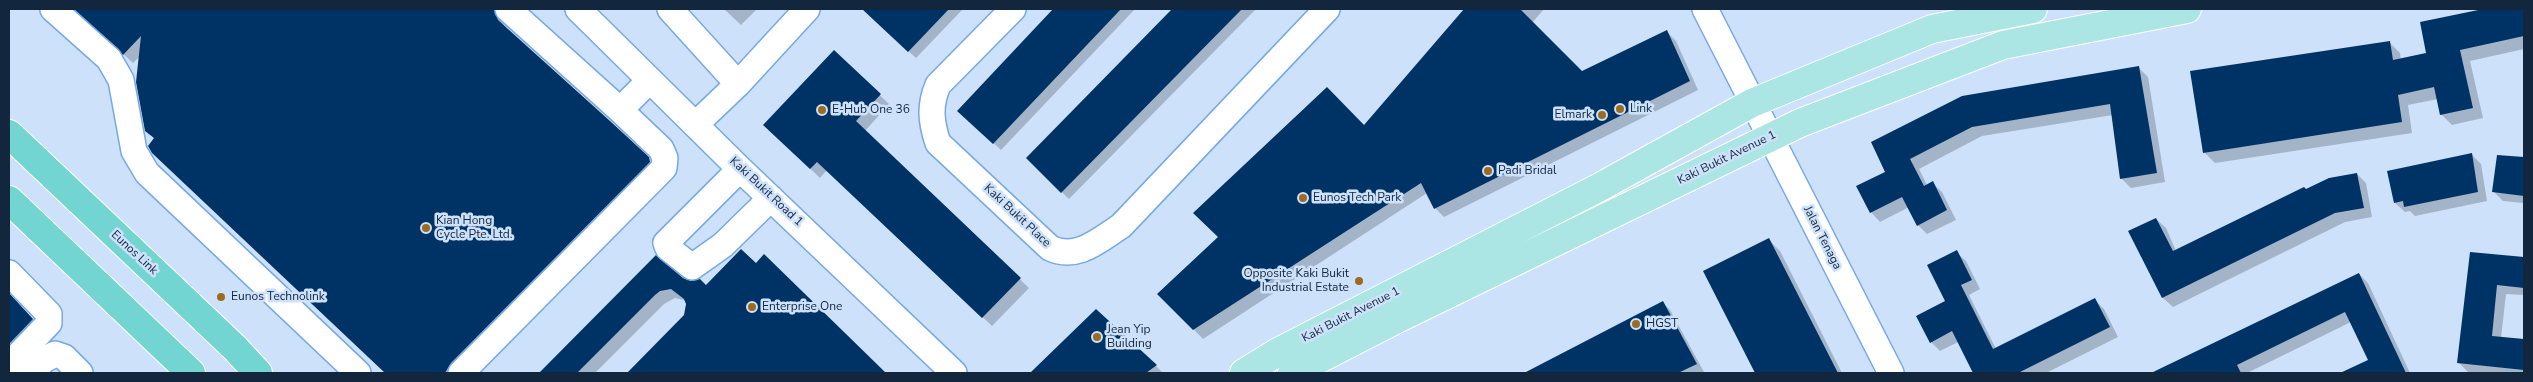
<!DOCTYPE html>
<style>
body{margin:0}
#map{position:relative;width:2533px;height:382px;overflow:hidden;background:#cde1fa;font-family:"Nunito Sans",sans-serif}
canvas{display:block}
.frame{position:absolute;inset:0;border:10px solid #12263d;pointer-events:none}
</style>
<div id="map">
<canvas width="2533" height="382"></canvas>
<div class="frame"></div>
</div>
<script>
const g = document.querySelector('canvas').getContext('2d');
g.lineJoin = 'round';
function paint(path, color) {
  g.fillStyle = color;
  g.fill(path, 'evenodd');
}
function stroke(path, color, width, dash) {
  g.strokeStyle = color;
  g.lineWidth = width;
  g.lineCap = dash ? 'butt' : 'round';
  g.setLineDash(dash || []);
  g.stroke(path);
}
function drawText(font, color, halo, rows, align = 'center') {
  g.font = font + ' "Nunito Sans",sans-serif';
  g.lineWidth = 5;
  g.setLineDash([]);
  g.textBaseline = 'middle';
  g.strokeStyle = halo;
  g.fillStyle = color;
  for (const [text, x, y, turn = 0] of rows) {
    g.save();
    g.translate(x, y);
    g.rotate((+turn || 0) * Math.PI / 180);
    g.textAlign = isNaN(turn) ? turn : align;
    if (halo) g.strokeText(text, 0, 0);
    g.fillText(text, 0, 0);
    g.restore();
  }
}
const shadow = new Path2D(`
 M75,9h426l4,3 -2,11 3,5 103,93 50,49 -200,203h-73l-223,-211 -8,-23 -15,-83 -7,7z
 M724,9h33l-16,16z
 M878,9h85l-47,49 -45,-42z
 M1055,9h80l-134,141 -42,-39z
 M1174,9h82l-187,190 -42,-41z
 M1465,9h79l-12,14 50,49 85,-40 9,9 22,49 -254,127 -9,-9 -8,-15 -224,146 -44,-45 205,-168z
 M2489,9h35v40l-54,12 13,57 -31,7 -11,-11 -3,-15 -30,6 4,28 -197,30 -11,-11 185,-110 11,11 1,7 27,-6 -7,-31z
 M834,52l55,52 -24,27 164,157 -37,38 -165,-156 -7,8 -46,-44z
 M2138,67l10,10 17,105 -34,6 -10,-10 -8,-63 -131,21 -63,33 8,16 5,-2 10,9 14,28 -29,14 -9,-9 -9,-18 -29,15 -9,-10 16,-39 -15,-30z
 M2472,155l9,9 6,37 -72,15 -5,-5 -5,1 -10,-9z
 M2499,156l25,3v44l-21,-2 -9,-9z
 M2357,174l9,9 6,34 -27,5 -172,85 -10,-9 -33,-66 26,-13 10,9 10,23 130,-61z
 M1768,239l12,12 62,122h-86l-52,-102z
 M1956,252l10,9 14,28 -11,6 27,54 98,-50 10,10 14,28 -72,36h-72l-16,-31 -18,9 -9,-9 16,-40z
 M2471,253l53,5v37l-18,-1 -5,44 23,3v32l-56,-1 -9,-9z
 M656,256l26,23 24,8 50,-22 8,-9 120,117h-256l57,-57 2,-12 -3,-4 -9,-2 -11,6 -69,69h-54z
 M2359,274l9,9 42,90h-67l27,-13 -19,-38 -104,51h-91z
 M9,296l33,33 -33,34z
 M1663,303l7,7 34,62 -177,1z
 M1096,311l60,55 7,7h-131z`);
const building = new Path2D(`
 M74,9h420l4,11 112,101 39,36 1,5 -199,201 -6,10h-60l-233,-220 -4,-7 6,-8 -9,-7 -9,-49 5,-46 -18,19z
 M862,9h87l-41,43z
 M1053,9h68l-128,135 -36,-33z
 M1172,9h70l-181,184 -35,-35z
 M1464,9h56l62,62 85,-41 23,51 -256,128 -13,-26 -228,147 -36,-36 61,-57 -25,-24 134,-126 37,38z
 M2483,9h41v27l-64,14 13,58 -33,7 -6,-28 -36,8 4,27 -199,31 -13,-82 200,-30 3,19 33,-7 -6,-31z
 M834,50l47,44 -25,27 165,157 -39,40 -165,-156 -7,7 -47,-44z
 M2139,66l18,107 -37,6 -10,-75 -138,23 -62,32 14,27 9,-5 14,29 -30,16 -15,-29 -32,16 -14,-27 29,-14 -14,-30 91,-46z
 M2472,153l6,39 -74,15 -1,-6 -9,2 -7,-32z
 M2497,155l27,2v39l-32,-4z
 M2357,173l7,35 -29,5 -173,85 -34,-67 28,-13 17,33 131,-64 2,2 23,-11z
 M1769,238l69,135h-83l-52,-102z
 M741,249l15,14 8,-9 122,119h-259l57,-58 2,-11 -2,-5 -13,-10 -11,2 -5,4 -78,78h-38l117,-118 27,23 8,3 9,-2 6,6z
 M1957,250l15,30 -11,5 32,64 102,-51 15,29 -92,46h-45l-21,-42 -22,12 -14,-27 29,-15 -18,-36z
 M2470,252l54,5v31l-27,-3 -5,51 32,3v31l-67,-7z
 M2359,273l47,100h-66l28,-13 -23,-48 -108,53 4,8h-90z
 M9,293l24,26 -24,25z
 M1663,301l34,63 -19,9h-154z
 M1096,309l61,56 -11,8h-116z`);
const minor = new Path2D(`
 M53,9l56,50 12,21 13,71 13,22 211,200
 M508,9l112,101
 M578,9l162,160 214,204
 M670,9l68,75
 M1013,9l-75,76c-9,21 -7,37 0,58l112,105c27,13 49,-8 71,-22l206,-217
 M1705,9l186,364
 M696,124l42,-40 69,-75
 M740,169l-74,74 2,5 24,19 31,-22 48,-47
 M9,273l40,41v9l-40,42
 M31,373l13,-13 11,-6 9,3 16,16
 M461,373l203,-205 1,-10 -4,-9 -41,-39 30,-30`);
const major = new Path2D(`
 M1244,373l34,-21 322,-165 152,-84 180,-74 101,-20
 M1292,373l103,-53 405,-197 203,-78 184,-36`);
const highway = new Path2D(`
 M9,134l226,214 23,25
 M9,200l182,173`);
const markers = [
 [1620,109,5,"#9d6b20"],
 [822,110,5,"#9d6b20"],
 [1602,115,5,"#9d6b20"],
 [1488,171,5,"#9d6b20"],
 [1303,198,5,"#9d6b20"],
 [426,228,5,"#9d6b20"],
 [1359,281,5,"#9d6b20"],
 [221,297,5,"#9d6b20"],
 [752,307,5,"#9d6b20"],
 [1636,324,5,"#9d6b20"],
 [1097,337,5,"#9d6b20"]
];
const poiNames = [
 ["Link",1630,109],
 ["E-Hub One 36",832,110],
 ["Elmark",1592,115,"right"],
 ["Padi Bridal",1498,171],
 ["Eunos Tech Park",1313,198],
 ["Kian Hong",436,221],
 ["Cycle Pte. Ltd.",436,235],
 ["Opposite Kaki Bukit",1349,274,"right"],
 ["Industrial Estate",1349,288,"right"],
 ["Eunos Technolink",231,297],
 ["Enterprise One",762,307],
 ["HGST",1646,324],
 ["Jean Yip",1107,330],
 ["Building",1107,344]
];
const streetNames = [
 ["Kaki Bukit Avenue 1",1727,158,-26],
 ["Kaki Bukit Road 1",766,192,43],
 ["Kaki Bukit Place",1017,216,43],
 ["Jalan Tenaga",1822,238,63],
 ["Eunos Link",134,253,43],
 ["Kaki Bukit Avenue 1",1351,315,-27]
];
paint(shadow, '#0003');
paint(building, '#003365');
stroke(minor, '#76a9e3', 28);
stroke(major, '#fff', 30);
stroke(highway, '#fff', 30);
stroke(minor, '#fff', 25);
stroke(major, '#abe6e4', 28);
stroke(highway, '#73d5d2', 28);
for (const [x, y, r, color] of markers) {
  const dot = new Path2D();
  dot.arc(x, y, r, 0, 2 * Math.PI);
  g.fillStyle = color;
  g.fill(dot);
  stroke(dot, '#cde1fa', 2);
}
drawText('12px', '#12263d', '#cde1fa', poiNames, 'left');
drawText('12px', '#12263d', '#cde1fa', streetNames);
</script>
